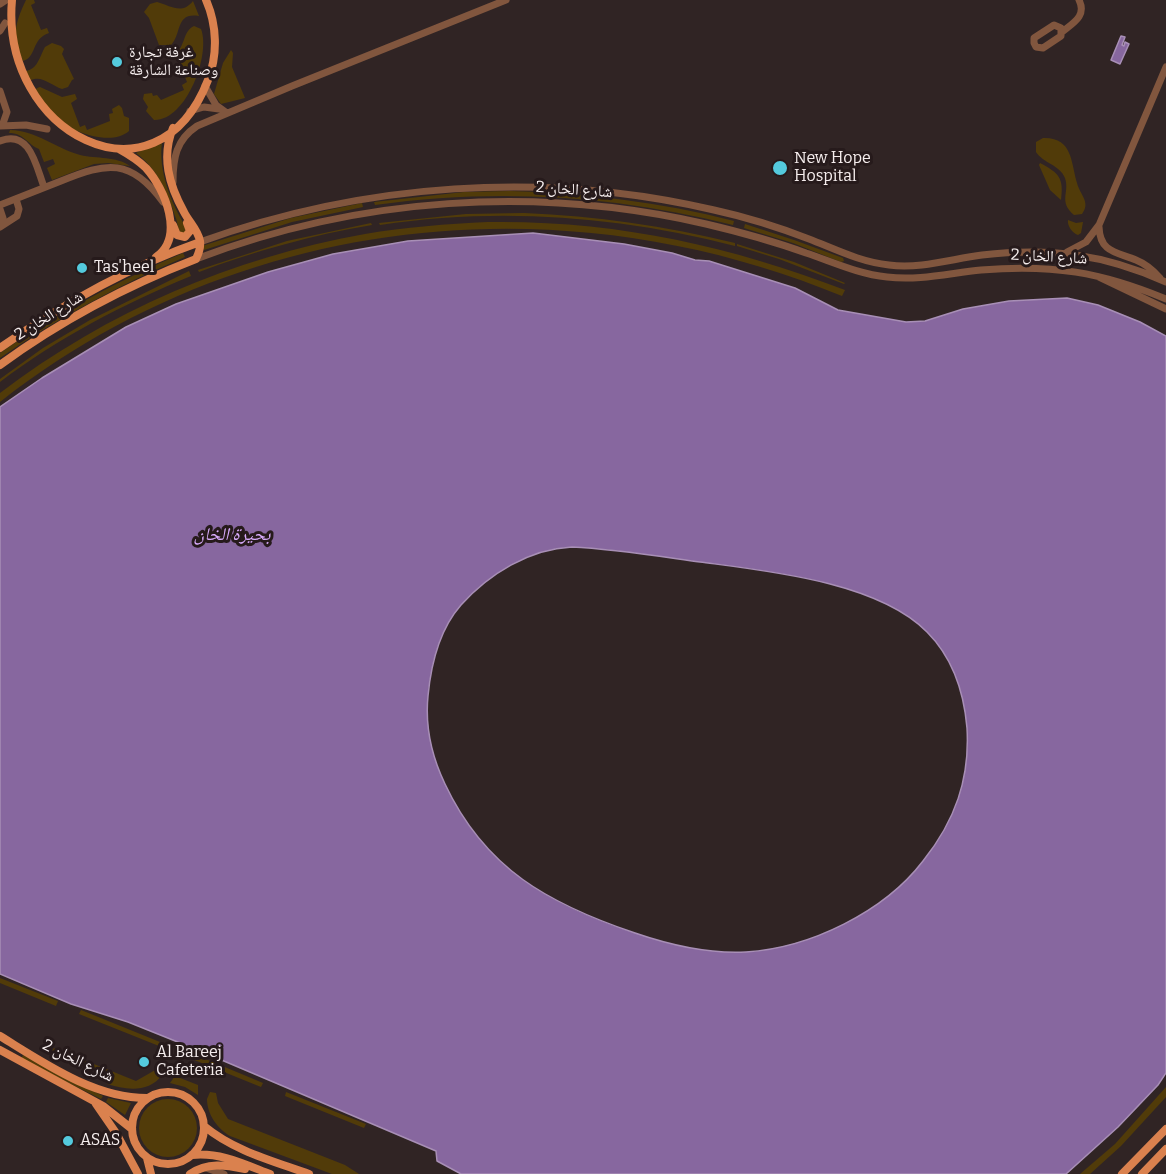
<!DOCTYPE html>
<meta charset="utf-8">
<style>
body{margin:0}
canvas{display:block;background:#302424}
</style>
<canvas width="1166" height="1174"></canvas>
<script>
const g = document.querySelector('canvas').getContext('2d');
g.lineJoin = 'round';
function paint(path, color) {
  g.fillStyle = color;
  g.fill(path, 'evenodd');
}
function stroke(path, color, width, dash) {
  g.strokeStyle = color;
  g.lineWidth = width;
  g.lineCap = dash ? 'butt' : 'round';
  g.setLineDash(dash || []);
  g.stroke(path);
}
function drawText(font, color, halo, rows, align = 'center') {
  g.font = font + ' Bitter,"Noto Naskh Arabic",serif';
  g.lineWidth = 6;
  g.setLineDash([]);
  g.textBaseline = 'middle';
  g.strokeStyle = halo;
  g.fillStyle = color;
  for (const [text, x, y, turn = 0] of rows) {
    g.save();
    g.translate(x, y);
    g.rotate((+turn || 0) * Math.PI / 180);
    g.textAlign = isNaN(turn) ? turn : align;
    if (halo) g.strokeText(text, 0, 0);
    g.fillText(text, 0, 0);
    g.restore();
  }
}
const green = new Path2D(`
 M26,0h8l1,3 -4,2 10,25 6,-2 2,5c-18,6 -12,24 -26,28 -12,-23 -8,-38 3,-61z
 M193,1l6,15c-24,-4 -17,18 -28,29h-12l-10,-27 -5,-6 6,-8 7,-2c14,4 25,13 36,-1z
 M194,26l7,3c10,26 -15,92 -47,91l-8,-9 2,-4 -5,-8 1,-5 8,-1 1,3 4,-1 4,5 23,-10 -2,-5 5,-3 -9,-22 -6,-1 -1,-3c16,-7 10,-24 23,-30z
 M52,43l9,3 3,3 -2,5 12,25 -2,1 -4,7 -6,2c-14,-5 -23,-18 -38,-4l-5,-14c18,2 19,-11 26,-24z
 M231,50l2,3 -1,14 13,31 -24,6 -7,-10 9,-31z
 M40,87l22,10 13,-3 2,5 -6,4 9,24 5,-2 2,5 23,-9 -1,-7 4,-1 -1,-4 7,-4 3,3 2,8 5,2v13c-31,27 -121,-34 -89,-44z
 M10,130c27,1 45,18 70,25 17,4 36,1 50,11l-22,-3 -14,1 -42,16 -5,-12 8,-4 -2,-5 -9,3 -5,-13c-12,-5 -15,-16 -30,-16z
 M1043,138c30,-1 28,25 34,45 3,12 14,19 5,31l-8,1c-16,-14 -4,-22 -9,-37 -5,-13 -22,-15 -29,-26v-10z
 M162,142c-4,29 9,61 24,85l-1,6h-4c-4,-5 -3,-11 -6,-17 -8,-25 -18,-47 -39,-63z
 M1040,163c19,10 24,15 21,37l-11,-10 -11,-25z
 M510,191c76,2 150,11 224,30l-1,4c-118,-30 -238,-37 -358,-20l-1,-3 90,-10z
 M362,203l1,4 -71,15 -88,28 -2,-4 89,-28z
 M524,213c72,3 141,13 211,30v3c-116,-30 -236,-39 -355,-21l-1,-2 87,-9z
 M1068,220l8,3 7,-1 -2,11 -3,2c-6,-2 -11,-10 -10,-15z
 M488,222c125,-2 240,23 357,68l-3,6c-280,-116 -602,-83 -842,106v-9c108,-82 232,-135 365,-159 40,-7 82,-10 123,-12z
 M371,223l1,2c-60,10 -117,26 -173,47l-1,-2 89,-29z
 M745,224l49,16 49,18 1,3 -3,1 -48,-19 -49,-15z
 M737,244l57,18 51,21 -1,1 -65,-25 -42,-13z
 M183,253l2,4c-66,28 -126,60 -185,101v-5c58,-40 119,-73 183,-100z
 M189,271l2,5c-68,28 -133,62 -191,106v-3l43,-31 47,-28z
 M0,978l58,23 -2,5 -56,-23z
 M81,1010l79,32 -1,4 -80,-32z
 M54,1048l82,33 21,-12 5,2v4c-13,18 -36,15 -55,9l-2,-10 -53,-23z
 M184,1050l79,33 -2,4 -79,-32z
 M23,1055l80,41 -2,3 -80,-40z
 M175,1076l23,9v10l-13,-8 -15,-4z
 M1166,1087v10l-45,49 -31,28h-10l35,-30z
 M210,1092l6,1 2,10 10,16 117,46 14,9h-27l-102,-38c-13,-8 -23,-22 -23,-37z
 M286,1092l80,32 -2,4 -79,-32z
 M108,1098l23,5 -6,12 -19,-13z
 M139 1128a29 29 0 1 1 58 0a29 29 0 1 1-58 0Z`);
const water = new Path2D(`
 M1121,36l4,1 -3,8 2,1 1,-4 4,2 -9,20 -9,-4z
 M533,233l91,11 48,9 23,7 14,1 86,27 43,22 68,12 19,-1 38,-12 46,-8 58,-3 31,7 42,17 26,14v737l-8,12 -40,42 -52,47h-605l-24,-13 -1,-10 -231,-98 -77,-31 -57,-18 -71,-30v-567l42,-29 84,-51 50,-23 92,-32 65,-18 75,-13zM572,547c43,2 85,9 128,15 68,9 178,20 227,70 26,26 37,61 40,96 3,51 -12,93 -44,133 -39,51 -113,87 -177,91 -37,2 -76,-7 -111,-19 -86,-29 -150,-64 -190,-149 -13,-27 -20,-58 -17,-88 3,-32 11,-66 33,-91 28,-31 68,-56 111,-58z`);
const minor = new Path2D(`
 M0,4l6,-4
 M1054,25l7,3v8l-18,12 -7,-1 -2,-4v-5z
 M0,31l5,-8
 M1062,32c11,-9 25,-16 17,-32
 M205,86l11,19 11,8
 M0,91l7,21 -5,14
 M190,111l14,-4 15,2
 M0,126l26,-1 21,4
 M0,141c30,-12 36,25 44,46
 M173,182c0,-24 3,-42 24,-56l95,-40 214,-86
 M0,205c20,-8 41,-16 61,-24 46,-19 70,-23 102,21
 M0,209l3,9 -3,5
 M0,227l17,-11 2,-7 -3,-10
 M1099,227c1,26 18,25 37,33 10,4 17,10 24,18
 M200,242c163,-59 344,-72 514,-32 32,7 64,17 95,29 26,10 51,23 80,26 32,4 62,-6 93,-10 67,-8 122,-1 184,27
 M1067,252l19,-10 13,-17 67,-158
 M196,259c163,-62 340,-74 510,-35 34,8 67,17 100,29 27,9 52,21 81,24 32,4 63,-4 94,-7 71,-6 120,2 185,29
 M1099,277l67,32
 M206,1168l18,6`);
const major = new Path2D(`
 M12,0c-12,133 144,214 196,80 10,-25 9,-55 -2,-80
 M119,149c9,5 19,11 27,19 19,21 39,69 10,89
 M173,225l4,10 8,2 5,-6 -3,-8
 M0,348c61,-43 129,-81 200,-106
 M0,365c60,-44 126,-79 196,-106 3,-6 5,-11 4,-18 -2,-11 -11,-19 -16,-29 -15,-27 -23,-55 -11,-84
 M0,1036c44,27 94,62 147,62
 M0,1050l103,56 29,23
 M132 1128a36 36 0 1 1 72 0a36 36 0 1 1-72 0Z
 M96,1104l20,29 22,41
 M204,1126c30,25 69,35 105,48
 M192,1155c28,-3 52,9 78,19
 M147,1158l4,16
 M190,1174c18,-12 35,-9 55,-5
 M1122,1174l44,-45
 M1142,1174l24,-25`);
const markers = [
 [117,62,6,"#54cadd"],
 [780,168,8,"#54cadd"],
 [82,268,6,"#54cadd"],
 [144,1062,6,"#54cadd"],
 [68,1141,6,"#54cadd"]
];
const poiNames = [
 ["غرفة تجارة",129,53],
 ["وصناعة الشارقة",129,71],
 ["New Hope",794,159],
 ["Hospital",794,177],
 ["Tas'heel",94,268],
 ["Al Bareej",156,1053],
 ["Cafeteria",156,1071],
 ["ASAS",80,1141]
];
const streetNames = [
 ["شارع الخان 2",574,190,4],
 ["شارع الخان 2",1049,257,3],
 ["شارع الخان 2",49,316,-32],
 ["شارع الخان 2",78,1061,26]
];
const waterNames = [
 ["بحيرة الخان",232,535]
];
paint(green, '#513b09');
paint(water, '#87679f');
stroke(water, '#a88fb6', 1.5);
stroke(minor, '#81563e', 7);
stroke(major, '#da814e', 8);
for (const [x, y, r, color] of markers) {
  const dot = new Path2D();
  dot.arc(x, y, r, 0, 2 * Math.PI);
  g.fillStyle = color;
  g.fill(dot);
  stroke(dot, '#261a1b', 2);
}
drawText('16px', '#f5eded', '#261a1b', poiNames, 'left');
drawText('16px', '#f5eded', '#261a1b', streetNames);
drawText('italic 18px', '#d8abfc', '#261a1b', waterNames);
</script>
